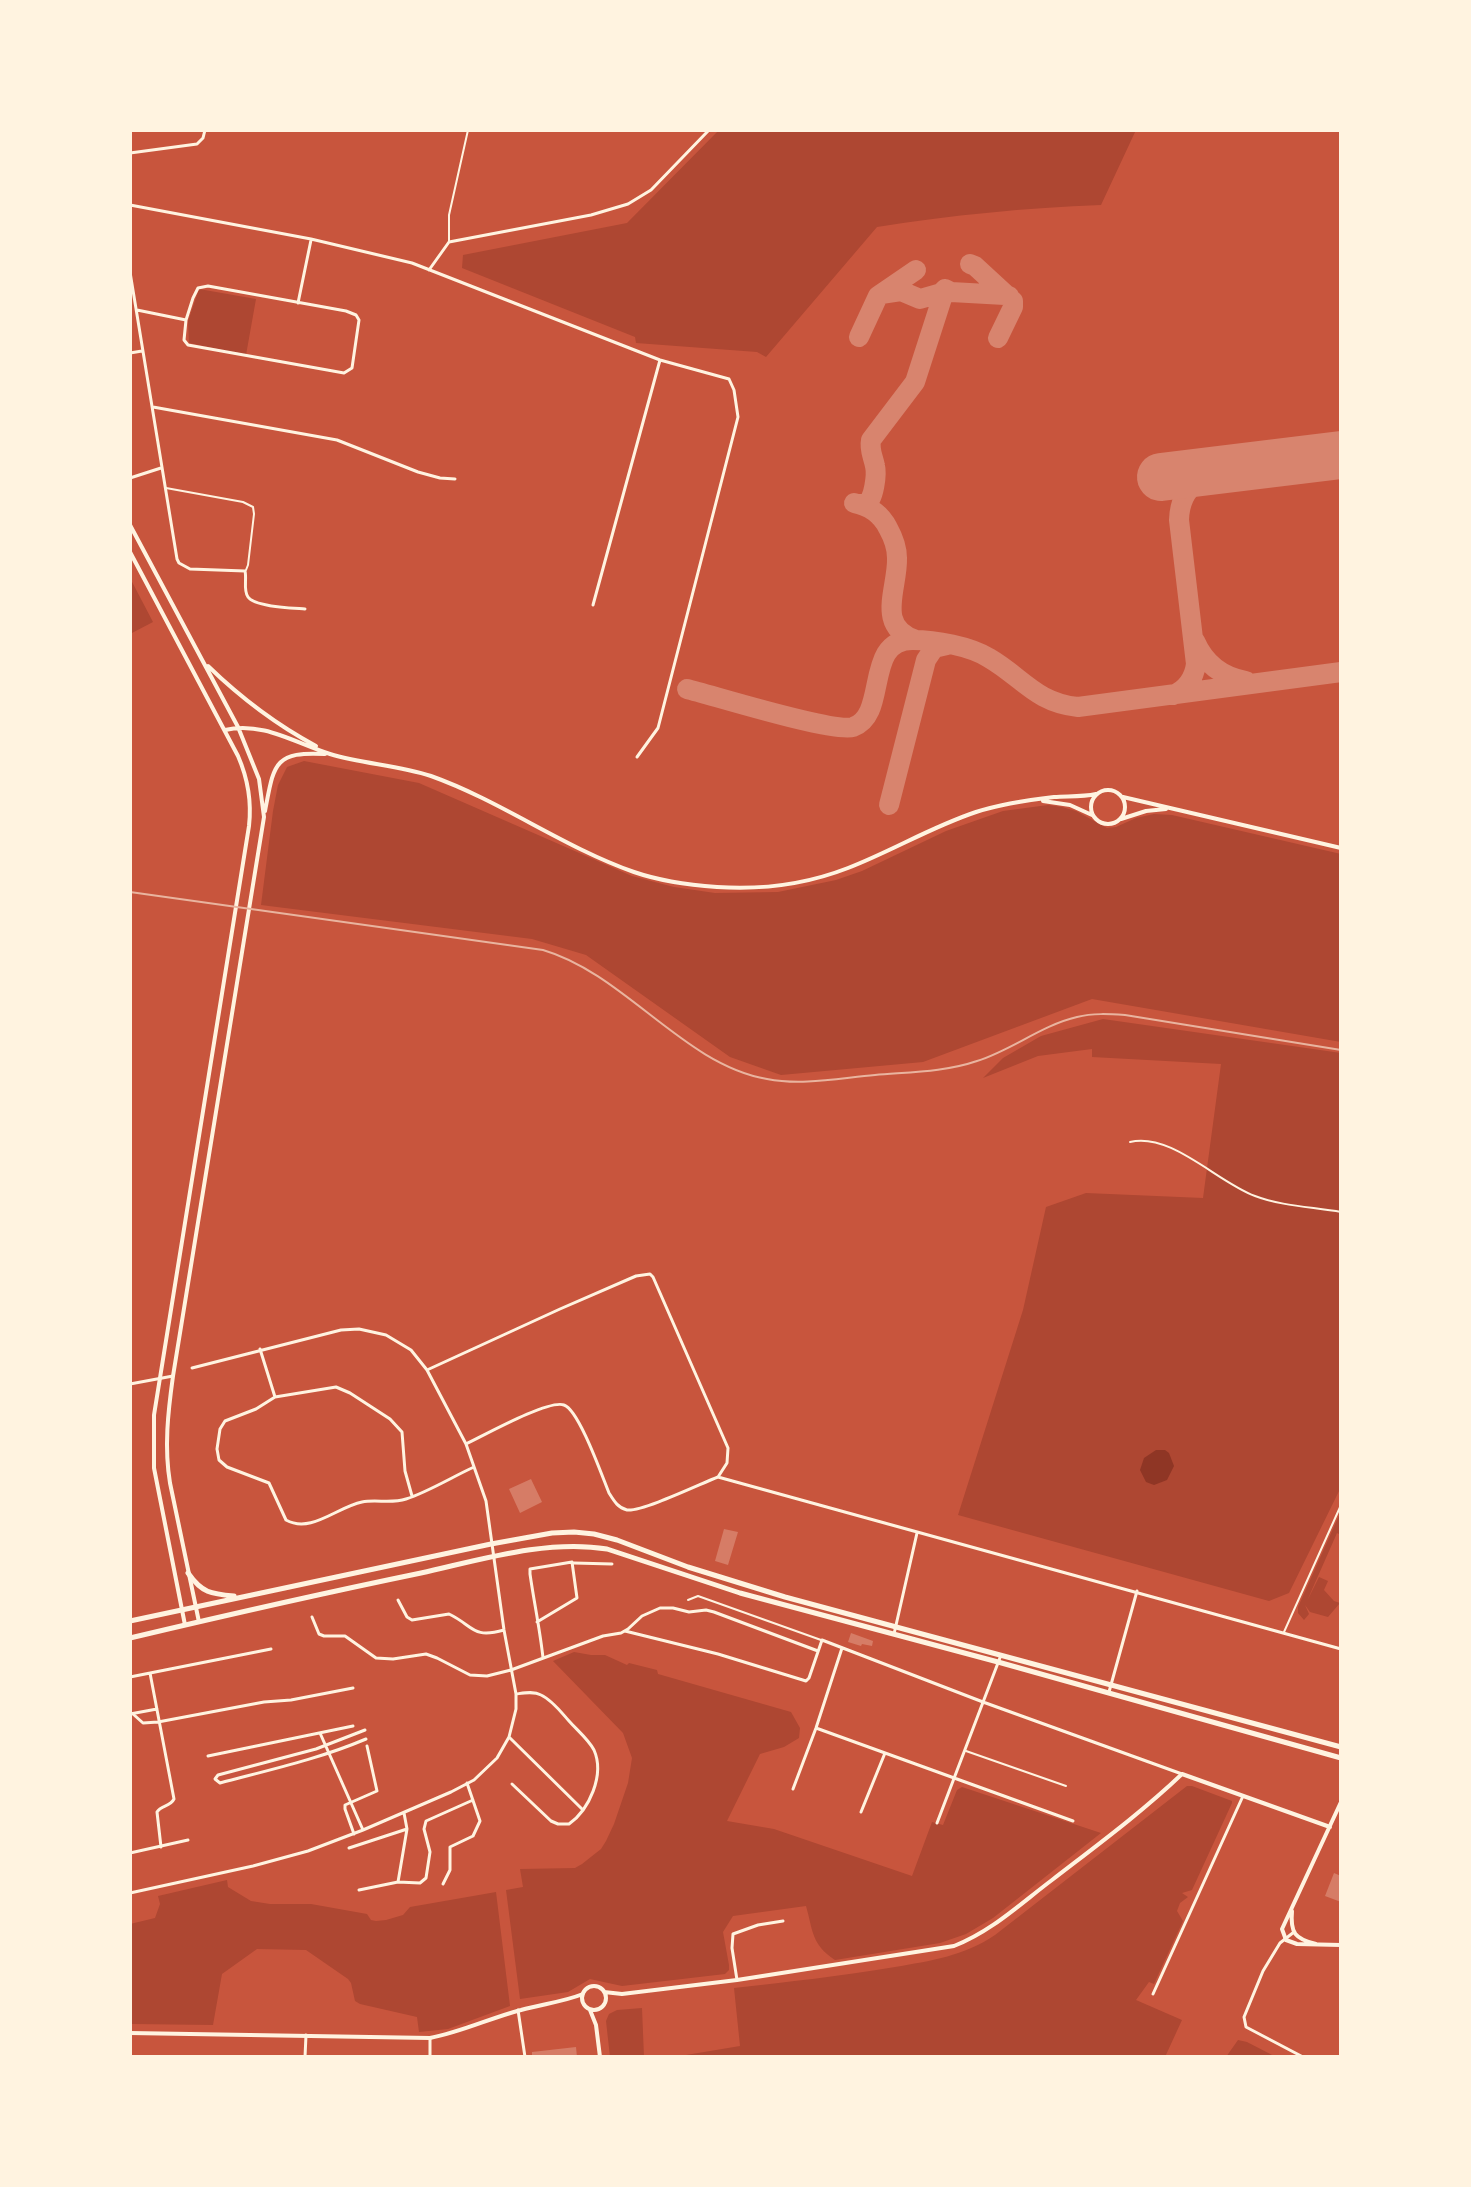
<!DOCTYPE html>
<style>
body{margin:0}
#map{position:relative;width:1471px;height:2187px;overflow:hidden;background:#c8553d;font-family:"Sofia Sans Condensed",sans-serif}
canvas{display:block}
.frame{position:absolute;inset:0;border:132px solid #fff3e0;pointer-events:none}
</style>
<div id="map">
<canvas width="1471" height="2187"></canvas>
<div class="frame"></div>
</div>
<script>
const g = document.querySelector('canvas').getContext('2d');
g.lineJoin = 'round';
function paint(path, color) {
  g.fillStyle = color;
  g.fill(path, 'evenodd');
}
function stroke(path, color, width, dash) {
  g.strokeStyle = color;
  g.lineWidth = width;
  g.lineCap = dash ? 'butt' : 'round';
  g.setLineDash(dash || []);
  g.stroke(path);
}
const green = new Path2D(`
 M719,130h417l-35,75c-75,3 -150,10 -224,22l-111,130 -9,-5 -121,-9 -1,-6 -173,-69 1,-13 164,-32z
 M199,289l57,10 -10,56 -57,-12 -1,-22z
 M130,578l23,44 -23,12z
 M304,761l115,22 213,93 42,11 41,6 63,-1 58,-12 26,-9 84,-40 57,-20 45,-6 14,2 14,4 31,17 9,-1 20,-9 18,-4 18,1 169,39v188l-249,-43 -169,63 -142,13 -51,-18 -144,-102 -54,-16 -271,-34 12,-94 5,-26 9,-18z
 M1103,1019l238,34v434l-52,106 -20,8 -311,-86 65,-205 23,-103 40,-14 117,5 18,-134 -129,-7v-8l-54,7 -55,22 20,-20 38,-22z
 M1341,1511l-2,23 -2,-1 -30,68 12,-24 9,4 -4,9 10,11 6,2 -12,14 -18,-5 -5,-7 4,9 -5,6 -6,-7v-6z
 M574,1652l17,3h14l22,10 2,-2 28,7 1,4 133,38 9,16 -1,10 -15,9 -24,7 -33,67 47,8 138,47 20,-54 11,3 14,-35 5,-3 139,46 -108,85 -27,16 -26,9 -105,17c-24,-16 -22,-30 -29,-54l-73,10 -10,16 6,33v5l-4,4 -103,12 -32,-7 -22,13 -48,7 -14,-109 17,-3 -3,-18 55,-1 7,-4 19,-15 5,-8 8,-17 14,-41 4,-25 -9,-25 -70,-72z
 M1187,1786h5l40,15v2l-40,87 -10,3 6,4 -8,6 -3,8 6,10 -29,63 -5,-2 -13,18 46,20 -17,37h-491l66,-11 -6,-58c54,-6 107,-12 161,-21 35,-6 69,-11 100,-32z
 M227,1880l1,7 23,14 19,3h41l56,10 4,6 5,1 10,-1 17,-5 7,-8 86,-15 14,114 -62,23 -29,3 -2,-15 -57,-13 -5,-3 -4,-18 -3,-4 -42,-29 -49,-1 -35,25 -9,51 -81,-1 -2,-100 25,-6 5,-14 -2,-8z
 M642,2008l2,49h-34l-4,-36 3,-7 8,-4z
 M1238,2040l9,2 29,15h-50z`);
const water = new Path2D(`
 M1156,1450h9l4,3 5,13 -7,14 -13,5 -8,-3 -6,-12 4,-12z`);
const taxiway = new Path2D(`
 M970,264l5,2 38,35v6l-15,31
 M881,294l20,-3 19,8 21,-6 4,-4
 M859,337l19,-41 38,-26
 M854,503c15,3 27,11 34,25 5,9 9,20 9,30 1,31 -22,68 19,82
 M859,504c2,0 5,0 7,0 8,-4 11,-30 9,-38 -2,-10 -6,-16 -4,-26l44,-58 30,-93 6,3 54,3 4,1
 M1195,641c10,23 27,36 51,40
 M687,689c28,7 146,44 166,38 36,-12 10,-88 60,-87 22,0 57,6 76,18 33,19 47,45 89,49l263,-35
 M1173,695c14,-6 21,-16 23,-31l-17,-144c1,-38 29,-47 61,-52
 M889,805l37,-145 8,-12 13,-3`);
const runway = new Path2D(`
 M1161,477l180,-22`);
const building = new Path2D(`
 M531,1479l11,23 -22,11 -11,-24z
 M724,1529l14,3 -10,33 -13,-4z
 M851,1633l22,8 -1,5 -10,-2 -1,2 -13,-4z
 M1334,1873l7,3v26l-16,-6z
 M576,2047l1,10h-45v-5z`);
const service = new Path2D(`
 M449,241v-26l19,-85
 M166,488l77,14 10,5 1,7 -6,51 -2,5
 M1130,1142c41,-10 87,40 125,54 26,10 58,11 86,16
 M688,1600l10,-4 123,44
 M1284,1632l57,-127
 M966,1751l100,35`);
const minor = new Path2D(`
 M130,153l67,-9 6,-6 2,-8
 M130,205l181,34 101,24 248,97 69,19 5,11 4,27 -80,311 -21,29
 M429,270l20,-28 142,-27 37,-11 23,-14 58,-60
 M130,272l47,287 2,4 11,6 55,2c2,8 -2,19 3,26 7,10 44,11 57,12
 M298,303l13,-63
 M137,310l49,10 7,-22 5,-10 10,-2 138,25 10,4 3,5 -7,48 -8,5 -156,-28 -4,-5 2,-20
 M130,353l12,-2
 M153,407l184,33 81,32 22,6 15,1
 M130,478l31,-10
 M593,605l67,-245
 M260,1349l15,48 61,-10 14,6 40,26 12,13 3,39 7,25
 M427,1370l133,-61 76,-33 14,-2 3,3 75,171 -1,15 -9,14
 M130,1384l43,-8
 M275,1397l-19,12 -31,12 -5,8 -3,20 2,11 8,7 42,16 17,37c25,14 51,-13 76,-18 14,-3 29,2 44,-3 22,-7 46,-22 68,-32
 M466,1444c17,-8 83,-45 98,-39 15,5 38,71 45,88 5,8 9,15 18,17 15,2 73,-26 91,-33
 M718,1477l623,172
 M574,1563l38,1
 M398,1600l9,17 5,3 37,-6c25,12 23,25 55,16
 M312,1617l7,17 5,2h21l31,22 17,1 33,-5 11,4 33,17 17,1 24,-6 92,-34 18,-3 7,-4 14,-13 18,-8h13l16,4 17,-2 8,2 104,39
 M537,1622l40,-24 -5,-36 -42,7v5c4,28 10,56 13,84
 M625,1631l93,23 88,27 3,-3 13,-38 161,62 199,72
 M894,1634l23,-101
 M150,1673l24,126c-4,8 -13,6 -17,13l4,35
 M130,1677l141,-28
 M1109,1692l28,-101
 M130,1714l27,-5
 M133,1714l10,9 15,-1 106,-20 27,-2 62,-12
 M816,1728l257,93
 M365,1730l-49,19 -98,26 -3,4 5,4c49,-13 99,-24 146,-44
 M320,1733l43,97
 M509,1737l74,73
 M208,1756l145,-30
 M512,1784l39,37 7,3h11c20,-14 36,-49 25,-74 -5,-10 -17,-20 -25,-29 -8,-9 -17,-21 -28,-26 -7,-4 -17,-2 -25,-1
 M793,1789l23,-61 26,-80
 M861,1812l24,-59
 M937,1823l64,-168
 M354,1834l-9,-25v-4l32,-14 -10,-45
 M349,1848l58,-19
 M130,1853l58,-13
 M398,1882l22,1 6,-5 4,-26 -6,-23 2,-8 47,-21
 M443,1884l7,-14v-23l23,-11 7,-15 -13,-38
 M359,1890l39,-8 9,-53 -3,-16
 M130,1893l123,-27 55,-15 55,-21 88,-38 23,-12 23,-22 12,-21 7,-28v-15l-12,-64 -18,-129 -20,-57 -39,-74 -16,-20 -25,-15 -27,-6 -18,1 -149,38
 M1294,1932l-14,11 -17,28 -19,46 2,10 57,30
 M737,1980l-5,-32 1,-14 25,-9 25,-4
 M1153,1994l90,-198
 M518,2010l7,47
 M430,2038v19
 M305,2057l1,-22`);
const tertiary = new Path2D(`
 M130,525l108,202 21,52 5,38 -91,559c-5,36 -9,71 -3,107l29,139
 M130,552l108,204c10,23 14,44 11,70l-95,589v53l31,157
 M208,666c33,32 67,58 108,80
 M225,730c37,-9 70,13 105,24 33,10 68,11 101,22 70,25 132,71 203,96 26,9 55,13 83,15 45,3 90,-3 131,-19 44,-17 83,-41 128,-56 25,-8 52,-12 78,-15 14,-1 28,0 42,-3
 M1091 807a17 17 0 1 1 34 0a17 17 0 1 1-34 0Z
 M1123,797l218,51
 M1043,801l27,4 22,10
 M265,811c9,-46 8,-60 60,-57
 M1121,819l25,-8 20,-2
 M1341,1802l-59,127 4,11 11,4 44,1
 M1292,1911c-2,22 3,28 24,33
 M582 1998a12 12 0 1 1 24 0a12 12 0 1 1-24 0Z
 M604,1992l18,2 115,-14 217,-34c38,-15 66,-42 98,-66 44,-34 89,-67 130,-106l148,53
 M590,2010l6,15 4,32
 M130,2033l300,5c32,-6 60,-20 91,-28 21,-6 42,-8 62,-16`);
const primary = new Path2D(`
 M188,1573c14,20 23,21 46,23
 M130,1621l361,-77 61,-11 22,-1 20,2 23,6 71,27 97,30 556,150
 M130,1638c97,-23 194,-45 291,-65 59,-13 126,-34 186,-24l133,44 258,69 343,96`);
const rail = new Path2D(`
 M130,892l413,58c82,24 141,115 224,129 35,7 73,-1 108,-4 34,-3 70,-3 102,-14 35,-11 65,-36 100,-44 16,-4 32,-3 48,-2l216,35`);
paint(green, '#ae4732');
paint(water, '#8f3625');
stroke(taxiway, '#d8846e', 20);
stroke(runway, '#d8846e', 48);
paint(building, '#d67c66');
stroke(service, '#fff3e0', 2);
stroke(minor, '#fff3e0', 3);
stroke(tertiary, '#fff3e0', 4);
stroke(primary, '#fff3e0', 5);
stroke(rail, '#e9b49f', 2);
</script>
